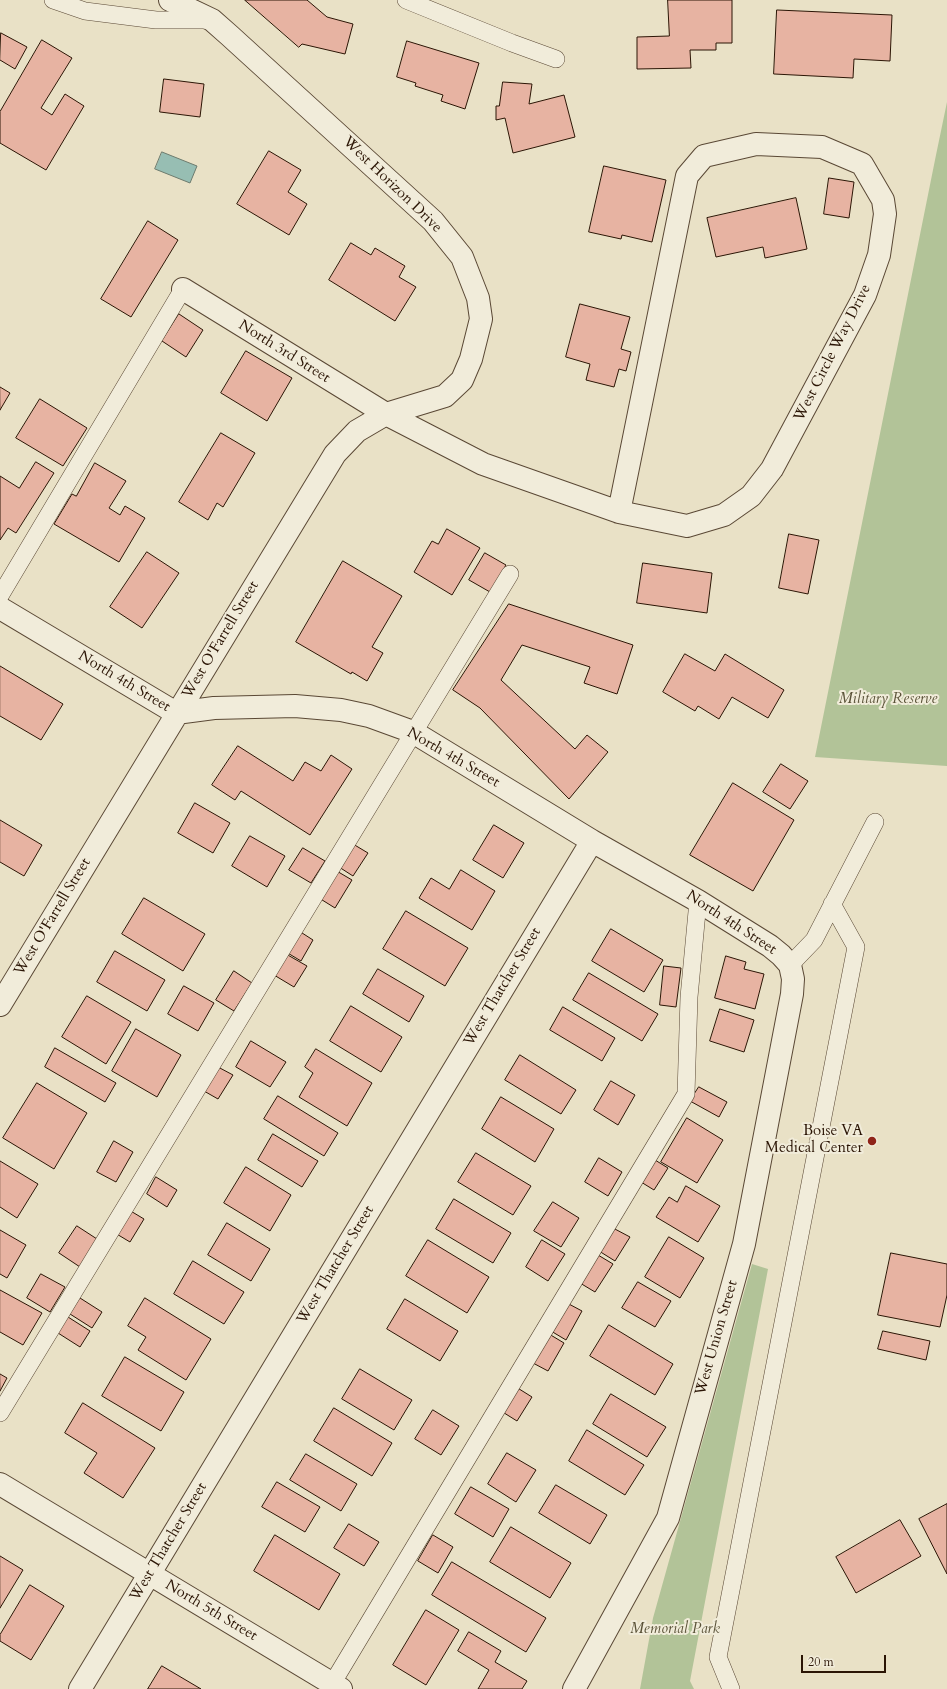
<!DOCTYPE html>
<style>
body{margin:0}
#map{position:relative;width:947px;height:1689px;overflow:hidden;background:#e9e1c6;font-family:Cardo,serif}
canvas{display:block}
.scale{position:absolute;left:801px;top:1655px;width:85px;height:18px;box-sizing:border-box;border:2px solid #2b1505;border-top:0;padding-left:5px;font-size:12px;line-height:14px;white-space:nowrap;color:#2b1505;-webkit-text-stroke:3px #f1ecda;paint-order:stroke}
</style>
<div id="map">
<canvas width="947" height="1689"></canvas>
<div class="scale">20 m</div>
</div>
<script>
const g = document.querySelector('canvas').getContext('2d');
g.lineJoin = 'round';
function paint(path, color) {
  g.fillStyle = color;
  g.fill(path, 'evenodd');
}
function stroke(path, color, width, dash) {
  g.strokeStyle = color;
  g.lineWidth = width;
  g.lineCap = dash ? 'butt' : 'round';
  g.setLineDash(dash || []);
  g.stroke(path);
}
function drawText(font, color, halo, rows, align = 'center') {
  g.font = font + ' Cardo,serif';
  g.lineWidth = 4;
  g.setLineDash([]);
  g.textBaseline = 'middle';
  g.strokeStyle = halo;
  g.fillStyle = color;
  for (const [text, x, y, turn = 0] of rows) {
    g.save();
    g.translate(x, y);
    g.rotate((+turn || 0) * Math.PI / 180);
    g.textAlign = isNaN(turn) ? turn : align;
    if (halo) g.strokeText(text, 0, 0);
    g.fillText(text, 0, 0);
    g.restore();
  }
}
const green = new Path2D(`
 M947,102v664l-132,-9 121,-602z
 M752,1264l16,5 -78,412 4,8h-54l13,-71z`);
const water = new Path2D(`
 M162,152l35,14 -7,17 -35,-14z`);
const building = new Path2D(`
 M245,0h62l20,17 26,7 -8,30 -43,-10 -3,3z
 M668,0h64v43h-16v7h-26l1,18 -54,1v-32l32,-1z
 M777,10l115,5 -2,46 -36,-2 -1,19 -79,-4z
 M1,33l26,14 -12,22 -15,-9z
 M42,40l30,18 -31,50 11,7 13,-21 19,12 -38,64 -46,-27v-31z
 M407,41l72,22 -14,46 -24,-8 2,-6 -28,-9 1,-3 -19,-6z
 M164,79l40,5 -4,33 -40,-5z
 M503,82l29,2 -3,20 35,-9 11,42 -62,16 -8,-35 -9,2v-14h3z
 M269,151l32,19 -13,22 19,12 -18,31 -52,-31z
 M604,166l62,14 -14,62 -30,-7 -1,4 -32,-7z
 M829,178l25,4 -5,36 -25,-4z
 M796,198l11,51 -42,9 -2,-11 -47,10 -9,-39z
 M148,221l30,19 -47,77 -30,-18z
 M351,243l20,12 4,-7 30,18 -6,11 17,10 -21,34 -66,-41z
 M580,304l50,13 -9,32 10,3 -5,19 -7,-2 -5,18 -28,-7 4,-16 -24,-7z
 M179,314l24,16 -17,27 -24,-16z
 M246,351l46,27 -25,43 -46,-28z
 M0,387l10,6 -10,17z
 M40,399l47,29 -24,38 -47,-28z
 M221,433l34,20 -32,54 -6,-4 -9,17 -29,-18z
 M36,462l18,11 -38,60 -8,-5 -8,12v-64l19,12z
 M95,463l31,18 -17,27 11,7 5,-9 20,12 -26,44 -65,-38 18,-30 4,2z
 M447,529l33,19 -28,47 -38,-23 18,-31 6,3z
 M789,534l30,6 -11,54 -29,-6z
 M147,552l32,21 -37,55 -32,-21z
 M485,553l21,12 -16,27 -21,-12z
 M343,561l59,35 -30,51 11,6 -16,28 -15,-9 -1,2 -55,-32z
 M643,563l69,10 -5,40 -70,-10z
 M509,604l124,41 -16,49 -33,-11 6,-16 -68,-22 -21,35 74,69 12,-14 21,17 -39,47 -89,-91 -27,-18z
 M685,654l30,17 10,-17 59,36 -16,28 -36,-21 -13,22 -21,-13 -3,5 -32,-19z
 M0,666l63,38 -22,36 -41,-24z
 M238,746l55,35 12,-19 16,9 10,-16 21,14 -42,66 -69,-44 -6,9 -23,-15z
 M781,764l27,17 -18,28 -27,-17z
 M733,783l61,37 -41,71 -63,-36z
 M195,803l35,20 -17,30 -35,-20z
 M0,820l42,25 -18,31 -24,-14z
 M494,825l30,18 -21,35 -30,-18z
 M250,836l35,20 -18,31 -35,-21z
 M353,844l15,9 -15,23 -14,-9z
 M303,848l22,13 -14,22 -22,-13z
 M335,870l17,10 -17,28 -16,-10z
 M461,870l34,21 -23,39 -53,-32 12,-20 18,11z
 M144,898l61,36 -22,37 -61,-37z
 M406,911l62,37 -23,38 -62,-37z
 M611,929l52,31 -19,32 -52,-31z
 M299,931l14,9 -12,21 -15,-9z
 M115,951l50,29 -18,31 -50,-29z
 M286,954l21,12 -13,21 -20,-12z
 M726,956l20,6 -2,7 20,5 -9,35 -40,-11z
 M664,966l17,2 -5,39 -16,-2z
 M378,969l46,27 -15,26 -46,-28z
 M234,971l18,12 -18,28 -18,-11z
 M589,973l69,41 -16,27 -69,-41z
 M184,986l30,17 -16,28 -30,-17z
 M87,996l44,26 -25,42 -44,-27z
 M351,1006l51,31 -21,35 -51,-31z
 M563,1007l52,31 -13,23 -52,-31z
 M720,1009l34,11 -10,32 -34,-11z
 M136,1029l45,26 -24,42 -45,-26z
 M251,1041l35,21 -16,25 -34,-20z
 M55,1048l61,35 -11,19 -60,-35z
 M316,1049l56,34 -25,43 -48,-29 14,-24 -8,-6z
 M520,1055l56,35 -15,24 -56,-34z
 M218,1067l15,8 -15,24 -14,-8z
 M611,1081l24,14 -17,30 -24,-15z
 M37,1083l50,30 -33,56 -51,-31z
 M699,1087l28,15 -8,15 -29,-16z
 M278,1096l60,37 -14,23 -60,-37z
 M501,1097l53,32 -19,33 -53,-33z
 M687,1118l36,22 -26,43 -36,-21z
 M273,1134l45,27 -16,26 -44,-27z
 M114,1141l19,11 -17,30 -19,-10z
 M476,1153l55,33 -18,29 -55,-33z
 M599,1158l23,14 -14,24 -23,-14z
 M655,1160l13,8 -14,22 -13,-8z
 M0,1161l38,23 -21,34 -17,-11z
 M246,1167l45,28 -21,36 -46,-28z
 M156,1177l21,13 -10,17 -20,-13z
 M686,1186l34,20 -22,36 -42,-25 13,-20 8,5z
 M454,1199l57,34 -18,30 -57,-34z
 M553,1202l26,16 -18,29 -27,-16z
 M129,1210l15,9 -14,23 -15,-9z
 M227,1223l43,26 -19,32 -43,-26z
 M77,1226l20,13 -17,28 -21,-14z
 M613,1228l17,9 -15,24 -16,-10z
 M0,1230l26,15 -19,33 -7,-4z
 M669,1237l35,21 -24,40 -35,-21z
 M428,1240l61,37 -22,36 -61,-37z
 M542,1240l23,14 -17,27 -22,-14z
 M891,1253l56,11v31l-7,32 -62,-12z
 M598,1255l15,9 -18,28 -15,-9z
 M193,1261l51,31 -20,32 -50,-30z
 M41,1274l24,13 -15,25 -23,-14z
 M638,1282l33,19 -16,26 -33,-19z
 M0,1290l42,23 -19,32 -23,-13z
 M80,1298l22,14 -10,16 -22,-14z
 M145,1298l66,41 -25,41 -48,-30 8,-13 -18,-11z
 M405,1299l53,32 -18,30 -53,-32z
 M567,1303l15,8 -16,29 -15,-9z
 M68,1317l22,14 -10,16 -22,-14z
 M609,1325l64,39 -18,31 -65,-39z
 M883,1331l47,10 -4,19 -48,-11z
 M549,1334l15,9 -16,28 -15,-8z
 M125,1357l59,35 -23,39 -59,-35z
 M360,1369l52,31 -18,30 -52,-31z
 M0,1374l7,4 -7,13z
 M516,1387l16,10 -15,24 -16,-10z
 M611,1394l55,33 -19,30 -54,-33z
 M83,1403l72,45 -32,50 -39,-25 13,-20 -32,-20z
 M334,1408l58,35 -20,33 -58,-35z
 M433,1410l26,16 -18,29 -26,-16z
 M587,1430l57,35 -19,30 -56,-34z
 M507,1453l29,17 -20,32 -28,-18z
 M306,1454l51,30 -16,27 -51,-31z
 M277,1482l43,25 -15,25 -43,-25z
 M556,1485l51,30 -17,29 -51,-31z
 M471,1487l38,22 -16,28 -38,-23z
 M947,1504v70l-28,-55z
 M900,1520l21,36 -65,37 -20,-36z
 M349,1524l30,18 -15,24 -30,-18z
 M511,1527l60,36 -21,35 -60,-36z
 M275,1535l65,39 -21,36 -65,-39z
 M433,1535l20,12 -15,26 -20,-12z
 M0,1556l23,14 -23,38z
 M452,1562l94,56 -20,34 -94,-57z
 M30,1585l34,21 -33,54 -31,-19v-6z
 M426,1610l33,20 -33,55 -33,-20z
 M469,1632l32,19 -6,11 32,19 -5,8h-44l11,-19 -31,-19z
 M162,1666l39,23h-53z`);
const service = new Path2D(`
 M53,0l32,11 71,9h54
 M406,0l106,43 44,16
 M0,596l183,-307
 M790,965l24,-25 61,-118
 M0,1413l510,-839
 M332,1684l354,-590 3,-97 9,-96
 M731,1689l-13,-32 138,-710 -24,-43`);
const minor = new Path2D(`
 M183,289l203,125 97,50 136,48 68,14 37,-11 27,-19 21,-27 93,-174 14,-40 6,-41 -2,-14 -21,-36 -40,-17 -66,-3 -52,12 -17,20 -68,336
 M0,608l176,105 38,-5 81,-2 46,4 28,6 44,16 179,109 106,60 72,45 11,9 9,10 3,14 -1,15 -48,250 -76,274 -94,171
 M0,1005l335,-551 22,-23 29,-17 59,-18 17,-16 9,-21 10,-40 -3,-21 -16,-41 -29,-36 -204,-186 -17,-15 -42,-20
 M0,1484l341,205
 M80,1689l512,-848`);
const markers = [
 [872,1141,5,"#8f2418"]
];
const streetNames = [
 ["West Horizon Drive",392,185,44],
 ["North 3rd Street",284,352,32],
 ["West Circle Way Drive",833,353,-63],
 ["West O'Farrell Street",221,640,-59],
 ["North 4th Street",124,682,31],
 ["North 4th Street",453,758,30],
 ["West O'Farrell Street",53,917,-59],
 ["North 4th Street",731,923,33],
 ["West Thatcher Street",503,987,-59],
 ["West Thatcher Street",336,1265,-59],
 ["West Union Street",717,1338,-74],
 ["West Thatcher Street",169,1542,-59],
 ["North 5th Street",211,1611,31]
];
const parkNames = [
 ["Military Reserve",888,700],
 ["Memorial Park",675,1630]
];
const poiNames = [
 ["Boise VA",863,1132],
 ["Medical Center",863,1149]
];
paint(green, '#b2c398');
paint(water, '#97beb3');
stroke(water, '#6c7a6d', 1);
paint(building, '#e7b3a2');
stroke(building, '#2b1505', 1);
stroke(service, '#5a4835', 18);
stroke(minor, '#5a4835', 24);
stroke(service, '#f1ecda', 17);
stroke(minor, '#f1ecda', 22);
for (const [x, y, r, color] of markers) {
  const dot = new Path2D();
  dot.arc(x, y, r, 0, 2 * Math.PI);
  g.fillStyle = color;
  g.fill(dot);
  stroke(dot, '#f1ecda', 1.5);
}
drawText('15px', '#2b1505', '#f1ecda', streetNames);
drawText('italic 15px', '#5a5238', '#f1ecda', parkNames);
drawText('15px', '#2b1505', '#f1ecda', poiNames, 'right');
</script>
